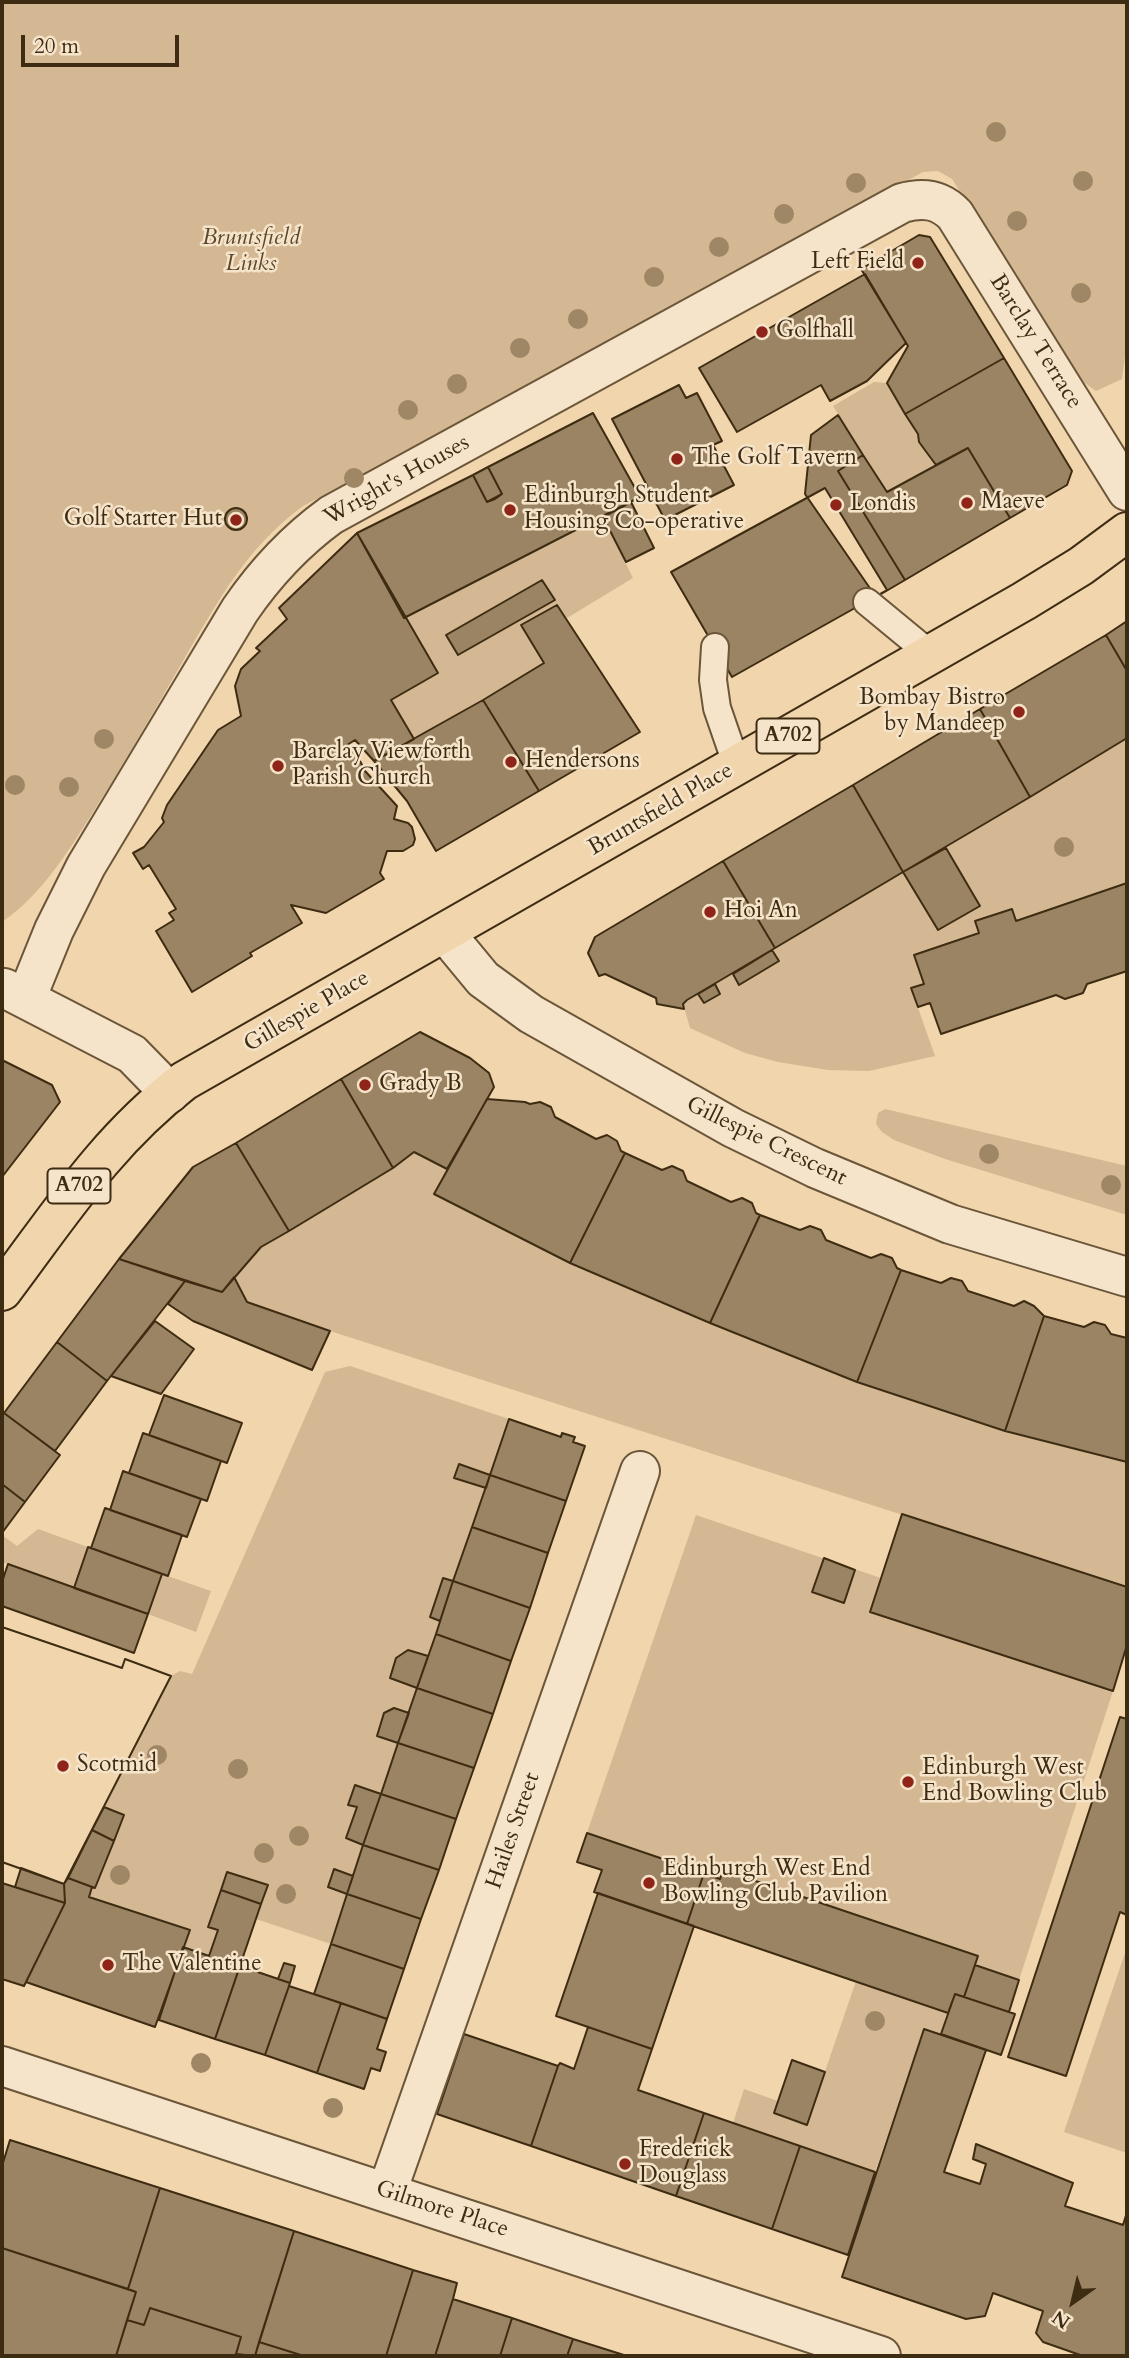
<!DOCTYPE html>
<style>
body{margin:0}
#map{position:relative;width:1129px;height:2358px;overflow:hidden;background:#f1d5ad;font-family:Cardo,serif}
canvas{display:block}
.frame{position:absolute;inset:0;border:4px solid #3e2c12;pointer-events:none}
.north{position:absolute;left:1038px;top:2267px;width:70px;height:70px;-webkit-text-stroke:5px #f6e4ca;paint-order:stroke;rotate:214deg;font-size:19px;font-weight:700;line-height:28px;text-align:center;color:#3e2c12}
.north::after{content:'';display:block;margin:auto;width:24px;height:32px;background:#3e2c12;clip-path:polygon(50% 0,100% 100%,50% 72%,0 100%)}
.scale{position:absolute;left:21px;top:35px;width:158px;height:32px;box-sizing:border-box;border:4px solid #3e2c12;border-top:0;padding-left:9px;font-size:21px;line-height:24px;white-space:nowrap;color:#3e2c12;-webkit-text-stroke:5px #f6e4ca;paint-order:stroke}
</style>
<div id="map">
<canvas width="1129" height="2358"></canvas>
<div class="frame"></div>
<div class="north">N</div>
<div class="scale">20 m</div>
</div>
<script>
const g = document.querySelector('canvas').getContext('2d');
g.lineJoin = 'round';
function paint(path, color) {
  g.fillStyle = color;
  g.fill(path, 'evenodd');
}
function stroke(path, color, width, dash) {
  g.strokeStyle = color;
  g.lineWidth = width;
  g.lineCap = dash ? 'butt' : 'round';
  g.setLineDash(dash || []);
  g.stroke(path);
}
function drawText(font, color, halo, rows, align = 'center') {
  g.font = font + ' Cardo,serif';
  g.lineWidth = 5;
  g.setLineDash([]);
  g.textBaseline = 'middle';
  g.strokeStyle = halo;
  g.fillStyle = color;
  for (const [text, x, y, turn = 0] of rows) {
    g.save();
    g.translate(x, y);
    g.rotate((+turn || 0) * Math.PI / 180);
    g.textAlign = isNaN(turn) ? turn : align;
    if (halo) g.strokeText(text, 0, 0);
    g.fillText(text, 0, 0);
    g.restore();
  }
}
const green = new Path2D(`
 M2,2h1125v340l-5,37 -26,12 -21,-15 -123,-197 -14,-8 -15,1 -279,153 -341,181c-57,42 -85,95 -120,155 -30,52 -60,104 -93,156 -24,38 -50,79 -88,105z
 M874,382l13,1 31,51 1,8 17,23 -49,27 -54,-86z
 M603,517l30,61 -66,40 -10,-13 -36,20 23,38 -130,76 -23,-39 13,-82z
 M1127,738v145l-111,38 -5,-12 -36,12 4,12 -65,22 10,29 -13,4 24,68 -66,15 -41,-1 -50,-8 -33,-9 -55,-25 -7,-24 15,-10 6,9 16,-9 -5,-10 18,-10 7,11 39,-24 -7,-11 131,-78 35,58 41,-24 -33,-58z
 M885,1109l242,57v49l-182,-56 -51,-19 -12,-8 -6,-8 2,-11z
 M414,1152l33,17 -13,26 136,68 140,60 147,59 148,49 122,31v125l-797,-256 -83,-29 -13,-25 27,-30 132,-79z
 M350,1366l159,53 -19,56 -31,-11 -5,13 32,11 -33,93 -10,-3 -13,39 10,4 -12,35 -20,-6 -12,8 -6,19 27,11 -8,25 -15,-5 -9,5 -8,22 21,8 -17,51 -26,-9 -7,19 9,3 -11,31 17,7 -10,31 -19,-6 -6,17 19,7 -16,50 -75,-25 12,-34 -40,-13 -20,54 10,4 -9,26 -26,-9 7,-18 -101,-32 3,-10h3l29,-72 -20,-8 67,-131 9,-5 12,3 133,-302z
 M696,1515l185,63 -10,34 242,79 -94,289 -44,-15 2,-9 -254,-86 -3,9 -118,16 -8,-3 7,-22 -24,-8z
 M38,1529l50,18 -14,41 -72,-26v-27l15,11z
 M162,1574l49,17 -15,41 -48,-18z
 M1126,1950l1,1v202l-63,-21z
 M856,1981l92,32 -7,21 -17,-5 -49,143 -142,-49 11,-34 34,12 -4,12 33,11z`);
const building = new Path2D(`
 M919,235l11,2 74,121 -99,56 -18,-31 21,-37 -47,-77z
 M865,274l41,69 -39,38 -37,20 -9,-16 -84,47 -38,-64z
 M1004,358l68,113 -5,14 -57,33 -42,-70 -32,17 -17,-23 -1,-8 -13,-20z
 M679,385l7,13 11,-5 25,48 -9,4 21,40 -69,35 -53,-101z
 M593,413l47,84 -236,121 -47,-85 116,-58 14,27 8,-3 7,-5 -14,-27z
 M838,415l25,40 -25,16 67,109 -29,17 -71,-103 6,-59z
 M968,448l42,70 -105,62 -67,-109 25,-16 24,37z
 M488,467l14,27 -15,8 -14,-27z
 M825,488l62,102 -155,87 -61,-105z
 M631,502l23,46 -28,14 -23,-45z
 M225 519a11 11 0 1 1 22 0a11 11 0 1 1-22 0Z
 M357,533l81,140 -47,27 23,39 -40,22 -19,-21 -8,5 12,14 6,12 32,35 -3,13 14,4 4,4 3,12 -2,6 -10,6h-16l-7,22 4,6 -58,34 -35,-8 11,18 -52,30 2,3 -60,36 -36,-61 18,-11 -5,-7 7,-4 -27,-44 -6,4 -10,-16 11,-6 20,-25 -2,-4 5,-13 51,-75 23,-14 -6,-30 6,-17 19,-18 -4,-3 31,-29 -8,-11z
 M542,580l13,20 -97,55 -12,-20z
 M557,605l83,127 -101,59 -56,-91 61,-37 -23,-38z
 M1127,621v50l-21,-36z
 M1106,635l21,36v67l-97,59 -50,-88z
 M483,700l56,91 -103,60 -29,-50 -33,-40z
 M980,709l50,88 -127,75 -50,-87z
 M853,785l50,87 -128,76 -52,-87z
 M946,848l34,58 -42,24 -35,-58z
 M723,861l52,87 -88,52 -4,4 1,5 -27,-5 -1,-6 -51,-24 -6,2 -11,-23 7,-16z
 M1127,883v88l-40,13 -4,9 -18,6 -9,-4 -115,39 -11,-31 -12,4 -7,-19 13,-4 -10,-29 65,-22 -4,-12 37,-12 4,12z
 M772,950l7,11 -40,24 -6,-11z
 M715,984l5,10 -16,9 -6,-9z
 M420,1032l50,26 19,15 5,14 -47,82 -33,-17 -21,16 -52,-89z
 M2,1060l50,25 8,17 -58,75z
 M341,1079l52,89 -104,63 -53,-88z
 M487,1099l38,3 5,2 10,-2 11,5 4,10 41,22 11,-4 10,6 4,10 4,2 -55,110 -136,-69z
 M236,1143l53,88 -28,16 -39,45 -103,-33 74,-92z
 M625,1153l37,17 10,-4 11,5 4,10 44,21 11,-4 10,5 4,10 4,2 -50,108 -140,-60z
 M760,1215l40,15 10,-4 11,4 5,10 45,18 10,-4 11,4 5,10 4,2 -44,112 -147,-59z
 M119,1259l66,22 -78,100 -50,-39z
 M901,1270l40,13 10,-5 11,3 6,10 46,15 10,-5 10,5 10,10 -39,115 -148,-49z
 M234,1277l13,25 83,29 -18,39 -119,-49 -25,-17 17,-23 37,11z
 M1044,1316l40,11 10,-5 11,3 6,9 16,4v124l-122,-31z
 M155,1321l39,28 -33,45 -50,-18z
 M57,1342l50,39 -52,70 -51,-38z
 M164,1395l78,28 -15,40 -78,-28z
 M4,1413l56,42 -35,47 -23,-18v-69z
 M509,1419l52,18 1,-4 13,4 -2,5 12,4 -19,55 -76,-26z
 M143,1433l78,28 -14,40 -78,-28z
 M459,1464l31,11 -4,13 -32,-10z
 M123,1471l78,28 -14,38 -77,-27z
 M490,1475l76,26 -18,52 -76,-26z
 M2,1484l23,18 -23,31z
 M105,1508l77,27 -14,41 -77,-28z
 M902,1514l225,73v58l-14,46 -243,-79z
 M472,1527l76,26 -18,55 -77,-27z
 M88,1547l74,27 -14,40 -74,-26z
 M824,1558l31,12 -11,33 -32,-11z
 M8,1564l140,50 -14,39 -132,-47v-24z
 M443,1578l10,3 -13,40 -10,-4z
 M453,1581l77,27 -19,53 -75,-27z
 M2,1627l120,41 3,-9 46,17 -107,208 -62,-22z
 M2,1627l120,41 3,-9 46,17 -107,208 -62,-22z
 M436,1634l75,27 -18,53 -76,-26z
 M408,1650l20,6 -11,32 -27,-10 6,-20z
 M417,1688l76,26 -19,54 -76,-25z
 M394,1708l15,5 -11,30 -21,-7 7,-23z
 M1120,1717l7,2v196l-7,-3 -54,164 -58,-19z
 M398,1743l76,25 -18,51 -75,-25z
 M355,1785l26,9 -18,51 -17,-7 11,-31 -9,-2z
 M381,1794l75,25 -17,51 -76,-25z
 M104,1807l20,8 -10,26 -22,-11z
 M92,1830l22,11 -19,47 -27,-10z
 M587,1833l117,40 -17,51 -93,-32 8,-22 -25,-8z
 M363,1845l76,25 -18,49 -74,-25z
 M21,1868l43,16 1,19 -50,-16z
 M334,1869l19,7 -6,18 -19,-7z
 M723,1870l255,86 -14,41 -9,-3 -7,19 -261,-89 17,-51 16,6z
 M227,1872l41,13 -7,19 -40,-14z
 M68,1878l24,9 -3,10 101,33 -35,97 -129,-45 39,-79 -1,-19z
 M2,1883l63,20 -41,83 -22,-7z
 M221,1890l40,14 -46,135 -56,-19 24,-73 26,9 9,-26 -10,-3z
 M598,1893l96,33 -42,123 -96,-33z
 M347,1894l74,25 -17,50 -73,-25z
 M331,1944l73,25 -17,50 -73,-25z
 M284,1963l11,3 -5,17 -12,-4z
 M975,1965l44,15 -10,32 -45,-15z
 M240,1966l50,17 -25,72 -50,-16z
 M289,1986l52,17 -24,70 -52,-18z
 M955,1994l60,20 -14,41 -60,-21z
 M341,2003l46,16 -10,30 9,3 -6,19 -9,-3 -7,21 -47,-16z
 M588,2027l64,22 -14,41 66,23 -28,83 -145,-50 27,-80 2,-3 14,6z
 M924,2029l62,21 -42,122 36,12 6,-20 -13,-5 3,-15 97,39 -8,23 58,19 4,-13v144h-44l-40,-14 -7,-9 7,-22 -50,-18 -8,23 -19,3 -124,-42z
 M464,2034l94,32 -27,80 -94,-32z
 M792,2060l33,12 -18,53 -33,-12z
 M704,2113l96,33 -28,83 -96,-33z
 M10,2140l150,48 -32,101 -126,-41v-82z
 M800,2146l75,26 -27,83 -76,-26z
 M160,2188l134,43 -39,125 -19,-2 5,-17 -91,-29 -6,17 -17,-5 9,-28 -8,-3z
 M294,2231l119,39 -27,86h-82l-45,-14z
 M2,2248l134,44 -20,64h-114z
 M413,2270l44,13 -4,16 -18,57h-49z
 M453,2299l59,19 -12,38h-65z
 M150,2308l91,29 -5,17 6,2h-126l11,-36 17,5z
 M512,2318l61,21 -6,17h-67z
 M573,2339l54,17h1h-61z
 M259,2342l45,14h-49z`);
const service = new Path2D(`
 M867,602l63,52
 M715,647l-2,33 4,28 20,58`);
const minor = new Path2D(`
 M445,933l38,46 48,35 202,114 82,40 135,56 177,53
 M4,988l128,66 38,39
 M26,999l28,-69 32,-64 154,-256c26,-38 54,-68 91,-95l571,-312c21,-6 38,-4 53,12l172,276
 M387,2192l253,-721`);
const tertiary = new Path2D(`
 M2,2066l879,290`);
const primary = new Path2D(`
 M2,1291c58,-77 104,-150 182,-210l840,-480 57,-35 46,-34`);
const trees = [
 [996,132],
 [1083,181],
 [856,183],
 [784,214],
 [1017,221],
 [719,247],
 [654,277],
 [1081,293],
 [578,319],
 [520,348],
 [457,384],
 [408,410],
 [354,478],
 [104,739],
 [15,785],
 [69,787],
 [1064,847],
 [989,1154],
 [1111,1185],
 [157,1755],
 [238,1769],
 [299,1836],
 [264,1853],
 [120,1875],
 [286,1894],
 [875,2021],
 [201,2063],
 [333,2108]
];
const markers = [
 [918,263,7,"#8f2418"],
 [762,332,7,"#8f2418"],
 [677,459,7,"#8f2418"],
 [967,503,7,"#8f2418"],
 [836,505,7,"#8f2418"],
 [510,510,7,"#8f2418"],
 [236,520,7,"#8f2418"],
 [1019,712,7,"#8f2418"],
 [511,762,7,"#8f2418"],
 [278,766,7,"#8f2418"],
 [710,912,7,"#8f2418"],
 [365,1085,7,"#8f2418"],
 [63,1766,7,"#8f2418"],
 [908,1782,7,"#8f2418"],
 [649,1883,7,"#8f2418"],
 [108,1965,7,"#8f2418"],
 [625,2164,7,"#8f2418"]
];
const shields = [
 [788,736,63],
 [79,1186,63]
];
const shieldNames = [
 ["A702",788,736],
 ["A702",79,1186]
];
const parkNames = [
 ["Bruntsfield",251,239],
 ["Links",251,265]
];
const poiNames = [
 ["Left Field",904,263,"right"],
 ["Golfhall",776,332],
 ["The Golf Tavern",691,459],
 ["Edinburgh Student",524,497],
 ["Housing Co-operative",524,523],
 ["Maeve",981,503],
 ["Londis",850,505],
 ["Golf Starter Hut",222,520,"right"],
 ["Bombay Bistro",1005,699,"right"],
 ["by Mandeep",1005,725,"right"],
 ["Barclay Viewforth",292,753],
 ["Parish Church",292,779],
 ["Hendersons",525,762],
 ["Hoi An",724,912],
 ["Grady B",379,1085],
 ["Scotmid",77,1766],
 ["Edinburgh West",922,1769],
 ["End Bowling Club",922,1795],
 ["Edinburgh West End",663,1870],
 ["Bowling Club Pavilion",663,1896],
 ["The Valentine",122,1965],
 ["Frederick",639,2151],
 ["Douglass",639,2177]
];
const streetNames = [
 ["Barclay Terrace",1035,342,58],
 ["Wright's Houses",397,481,-29],
 ["Bruntsfield Place",661,810,-30],
 ["Gillespie Place",307,1012,-30],
 ["Gillespie Crescent",766,1142,26],
 ["Hailes Street",514,1831,-71],
 ["Gilmore Place",442,2210,18]
];
paint(green, '#d3b893');
paint(building, '#9b8463');
stroke(building, '#3e2c12', 2);
stroke(service, '#6b5639', 30);
stroke(minor, '#6b5639', 42);
stroke(tertiary, '#6b5639', 42);
stroke(primary, '#3e2c12', 42);
stroke(service, '#f6e4ca', 26);
stroke(minor, '#f6e4ca', 38);
stroke(tertiary, '#f6e4ca', 38);
stroke(primary, '#f1d5ad', 38);
g.fillStyle = '#9f8766';
for (const [x, y] of trees) {
  g.beginPath();
  g.arc(x, y, 10, 0, 2 * Math.PI);
  g.fill();
}
for (const [x, y, r, color] of markers) {
  const dot = new Path2D();
  dot.arc(x, y, r, 0, 2 * Math.PI);
  g.fillStyle = color;
  g.fill(dot);
  stroke(dot, '#f6e4ca', 2.5);
}
for (const [x, y, w] of shields) {
  const box = new Path2D();
  box.roundRect(x - w / 2, y - 17.5, w, 35, 5);
  g.fillStyle = '#f6e4ca';
  g.fill(box);
  stroke(box, '#3e2c12', 2);
}
drawText('bold 21px', '#3e2c12', null, shieldNames);
drawText('italic 23px', '#5c482c', '#f6e4ca', parkNames);
drawText('23px', '#3e2c12', '#f6e4ca', poiNames, 'left');
drawText('23px', '#3e2c12', '#f6e4ca', streetNames);
</script>
